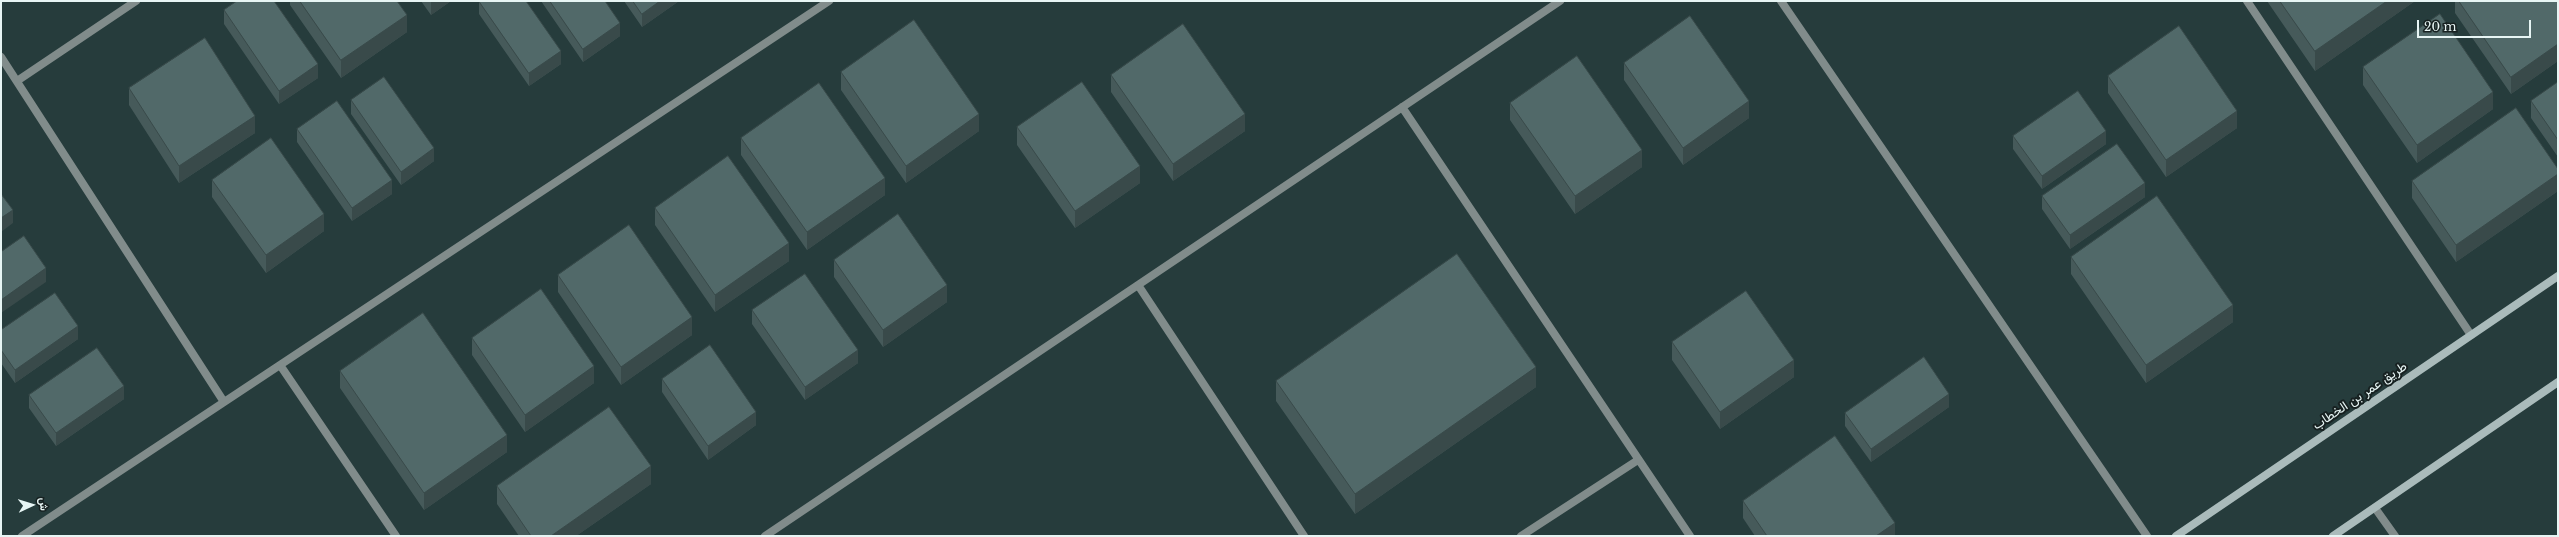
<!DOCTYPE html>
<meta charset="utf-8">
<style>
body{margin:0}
#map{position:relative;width:2559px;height:537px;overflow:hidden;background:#263c3c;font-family:"Libre Baskerville",Vazirmatn,serif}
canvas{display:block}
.frame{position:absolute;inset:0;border:2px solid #e7f5f4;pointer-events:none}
.north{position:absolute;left:12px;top:485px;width:40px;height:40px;-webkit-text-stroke:3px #172121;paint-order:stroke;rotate:86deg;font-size:11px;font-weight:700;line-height:16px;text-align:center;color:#e7f5f4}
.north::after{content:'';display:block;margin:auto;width:14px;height:18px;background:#e7f5f4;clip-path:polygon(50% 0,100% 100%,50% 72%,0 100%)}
.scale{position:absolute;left:2417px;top:20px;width:114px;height:18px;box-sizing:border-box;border:2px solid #e7f5f4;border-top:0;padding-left:5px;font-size:12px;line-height:14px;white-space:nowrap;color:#e7f5f4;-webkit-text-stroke:3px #172121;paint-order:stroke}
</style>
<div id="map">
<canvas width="2559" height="537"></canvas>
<div class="frame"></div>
<div class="north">ش</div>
<div class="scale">20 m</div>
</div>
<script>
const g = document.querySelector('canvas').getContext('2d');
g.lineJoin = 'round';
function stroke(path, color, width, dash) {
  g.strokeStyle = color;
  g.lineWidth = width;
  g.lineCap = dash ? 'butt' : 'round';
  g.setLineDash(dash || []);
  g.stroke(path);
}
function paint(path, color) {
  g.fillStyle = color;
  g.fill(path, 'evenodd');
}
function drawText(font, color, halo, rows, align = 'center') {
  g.font = font + ' "Libre Baskerville",Vazirmatn,serif';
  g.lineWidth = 4;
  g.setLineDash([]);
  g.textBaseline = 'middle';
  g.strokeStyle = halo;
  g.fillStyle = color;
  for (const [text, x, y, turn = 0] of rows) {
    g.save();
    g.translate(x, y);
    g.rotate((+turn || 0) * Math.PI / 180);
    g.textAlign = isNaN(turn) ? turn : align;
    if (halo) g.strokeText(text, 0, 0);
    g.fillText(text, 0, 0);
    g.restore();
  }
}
const street = new Path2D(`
 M1781,1l366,535
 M2247,1l224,334
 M1,57l223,345
 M17,81l119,-80
 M1402,107l288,429
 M1138,285l166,251
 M280,365l116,171
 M2375,508l20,28
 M22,536l807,-535
 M765,536l795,-535
 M1521,536l117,-76`);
const secondary = new Path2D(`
 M2176,536l382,-260
 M2333,536l225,-154`);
const wall = new Path2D(`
 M290,1h107l10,31 -66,46 -51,-73z
 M421,1h30l-20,14z
 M479,1l82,63 -32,22 -50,-72z
 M541,1h64l15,35 -37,26z
 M624,1h55l-37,26z
 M2267,1h148l-100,70z
 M2455,1h103v60l-47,33 -56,-81z
 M224,10l94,68 -39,26 -55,-80z
 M1624,63l125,55 -66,47 -59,-85z
 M2363,67l130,42 -76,54 -54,-78z
 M841,72l138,59 -73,52 -65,-93z
 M1111,75l134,56 -72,50 -62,-89z
 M2108,76l129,52 -71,49 -58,-84z
 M2558,82v75l-27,-39v-17z
 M129,88l126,45 -76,50 -50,-78z
 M351,100l83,61 -33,24 -50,-71z
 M1510,103l132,64 -67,47 -65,-94z
 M1017,127l123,56 -65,45 -58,-83z
 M297,129l95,65 -40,27 -55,-79z
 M2013,136l93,8 -64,45 -29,-40z
 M741,138l144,57 -78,55 -66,-95z
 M2558,169v22l-102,71 -44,-64v-17z
 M212,180l112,51 -58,42 -54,-76z
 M2042,196l103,1 -75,52 -28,-40z
 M655,208l134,53 -74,51 -60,-87z
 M2071,257l162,65 -87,61 -75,-109z
 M834,260l113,42 -64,45 -49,-70z
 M558,275l134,60 -71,50 -63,-93z
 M752,310l106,53 -53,37 -53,-76z
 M1,330l77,9 -63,44 -14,-20z
 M472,338l122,45 -69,49 -53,-77z
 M1672,342l122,35 -74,52 -48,-69z
 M340,371l167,81 -83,58 -84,-122z
 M662,379l94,46 -48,35 -46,-68z
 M1276,381l260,6 -181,127 -79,-113z
 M29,395l95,4 -68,47 -27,-38z
 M1949,407l-78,55 -26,-36v-13z
 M651,484l-75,52h-57l-22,-32v-18z
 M1743,501l152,35h-140l-12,-18z`);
const shadedWall = new Path2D(`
 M431,1h20l-20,14z
 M660,1h19l-37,26v-13z
 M2387,1h28l-100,70v-20z
 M407,15v17l-66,46v-18z
 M620,23v13l-37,26v-13z
 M2558,44v17l-47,33v-17z
 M561,51v13l-32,22v-13z
 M318,64v14l-39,26v-13z
 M2493,92v17l-76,54v-18z
 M1749,101v17l-66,47v-17z
 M2237,111v17l-71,49v-17z
 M979,114v17l-73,52v-17z
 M1245,114v17l-72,50v-17z
 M255,116v17l-76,50v-17z
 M2106,131v13l-64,45v-13z
 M434,148v13l-33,24v-13z
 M1642,150v17l-67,47v-18z
 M1140,166v17l-65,45v-17z
 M2558,174v17l-102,71v-17z
 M885,178v17l-78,55v-18z
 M392,180v14l-40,27v-13z
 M2145,183v14l-75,52v-14z
 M13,210v13l-12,9v-14z
 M324,214v17l-58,42v-18z
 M789,243v18l-74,51v-17z
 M46,268v14l-45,31v-13z
 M947,285v17l-64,45v-17z
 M2233,305v17l-87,61v-18z
 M692,317v18l-71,50v-18z
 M78,326v13l-63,44v-13z
 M858,350v13l-53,37v-13z
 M1794,360v17l-74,52v-17z
 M594,366v17l-69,49v-17z
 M1536,367v20l-181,127v-20z
 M124,386v13l-68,47v-13z
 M1949,394v13l-78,55v-13z
 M756,412v13l-48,35v-14z
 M507,435v17l-83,58v-17z
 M651,466v18l-75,52h-25z
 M1895,523v13h-19z`);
const building = new Path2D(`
 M237,1h37l44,63 -39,27 -55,-81z
 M300,1h97l10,14 -66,45z
 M479,1h47l35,50 -32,22z
 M550,1h55l15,22 -37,26z
 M633,1h27l-18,13z
 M2280,1h107l-72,50z
 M2459,1h99v43l-47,33z
 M2440,14l53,78 -76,53 -54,-78z
 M1690,16l59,85 -66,47 -59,-85z
 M914,20l65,94 -73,52 -65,-94z
 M1183,24l62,90 -72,50 -62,-89z
 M2179,26l58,85 -71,49 -58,-84z
 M205,38l50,78 -76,50 -50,-78z
 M1577,56l65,94 -67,46 -65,-93z
 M384,77l50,71 -33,24 -50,-72z
 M1082,82l58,84 -65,45 -58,-84z
 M2558,82v58l-27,-39z
 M819,83l66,95 -78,54 -66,-94z
 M2078,91l28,40 -64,45 -29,-40z
 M337,101l55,79 -40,28 -55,-79z
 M2516,108l42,61v5l-102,71 -44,-64z
 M271,138l53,76 -58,41 -54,-75z
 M2117,144l28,39 -75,52 -28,-39z
 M728,156l61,87 -74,52 -60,-87z
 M1,194l12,16 -12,8z
 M2157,196l76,109 -87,60 -75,-108z
 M898,214l49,71 -64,45 -49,-70z
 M629,225l63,92 -71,50 -63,-92z
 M24,236l22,32 -45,32v-48z
 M1457,254l79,113 -181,127 -79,-113z
 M805,274l53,76 -53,37 -53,-77z
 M541,289l53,77 -69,49 -53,-77z
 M1746,291l48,69 -74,52 -48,-70z
 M55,293l23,33 -63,44 -14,-20v-20z
 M423,313l84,122 -83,58 -84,-122z
 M710,345l46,67 -48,34 -46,-67z
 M97,348l27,38 -68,47 -27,-38z
 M1924,357l25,37 -78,55 -26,-36z
 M609,407l42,59 -100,70h-20l-34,-50z
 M1835,436l60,87 -19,13h-109l-24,-35z`);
const streetNames = [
 ["طريق عمر بن الخطاب",2360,396,-34]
];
stroke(street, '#818c8b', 8);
stroke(secondary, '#abb', 8);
paint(wall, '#465a5a');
paint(shadedWall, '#394a4a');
paint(building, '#516969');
stroke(building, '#394a4a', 1);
drawText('13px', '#e7f5f4', '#172121', streetNames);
</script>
